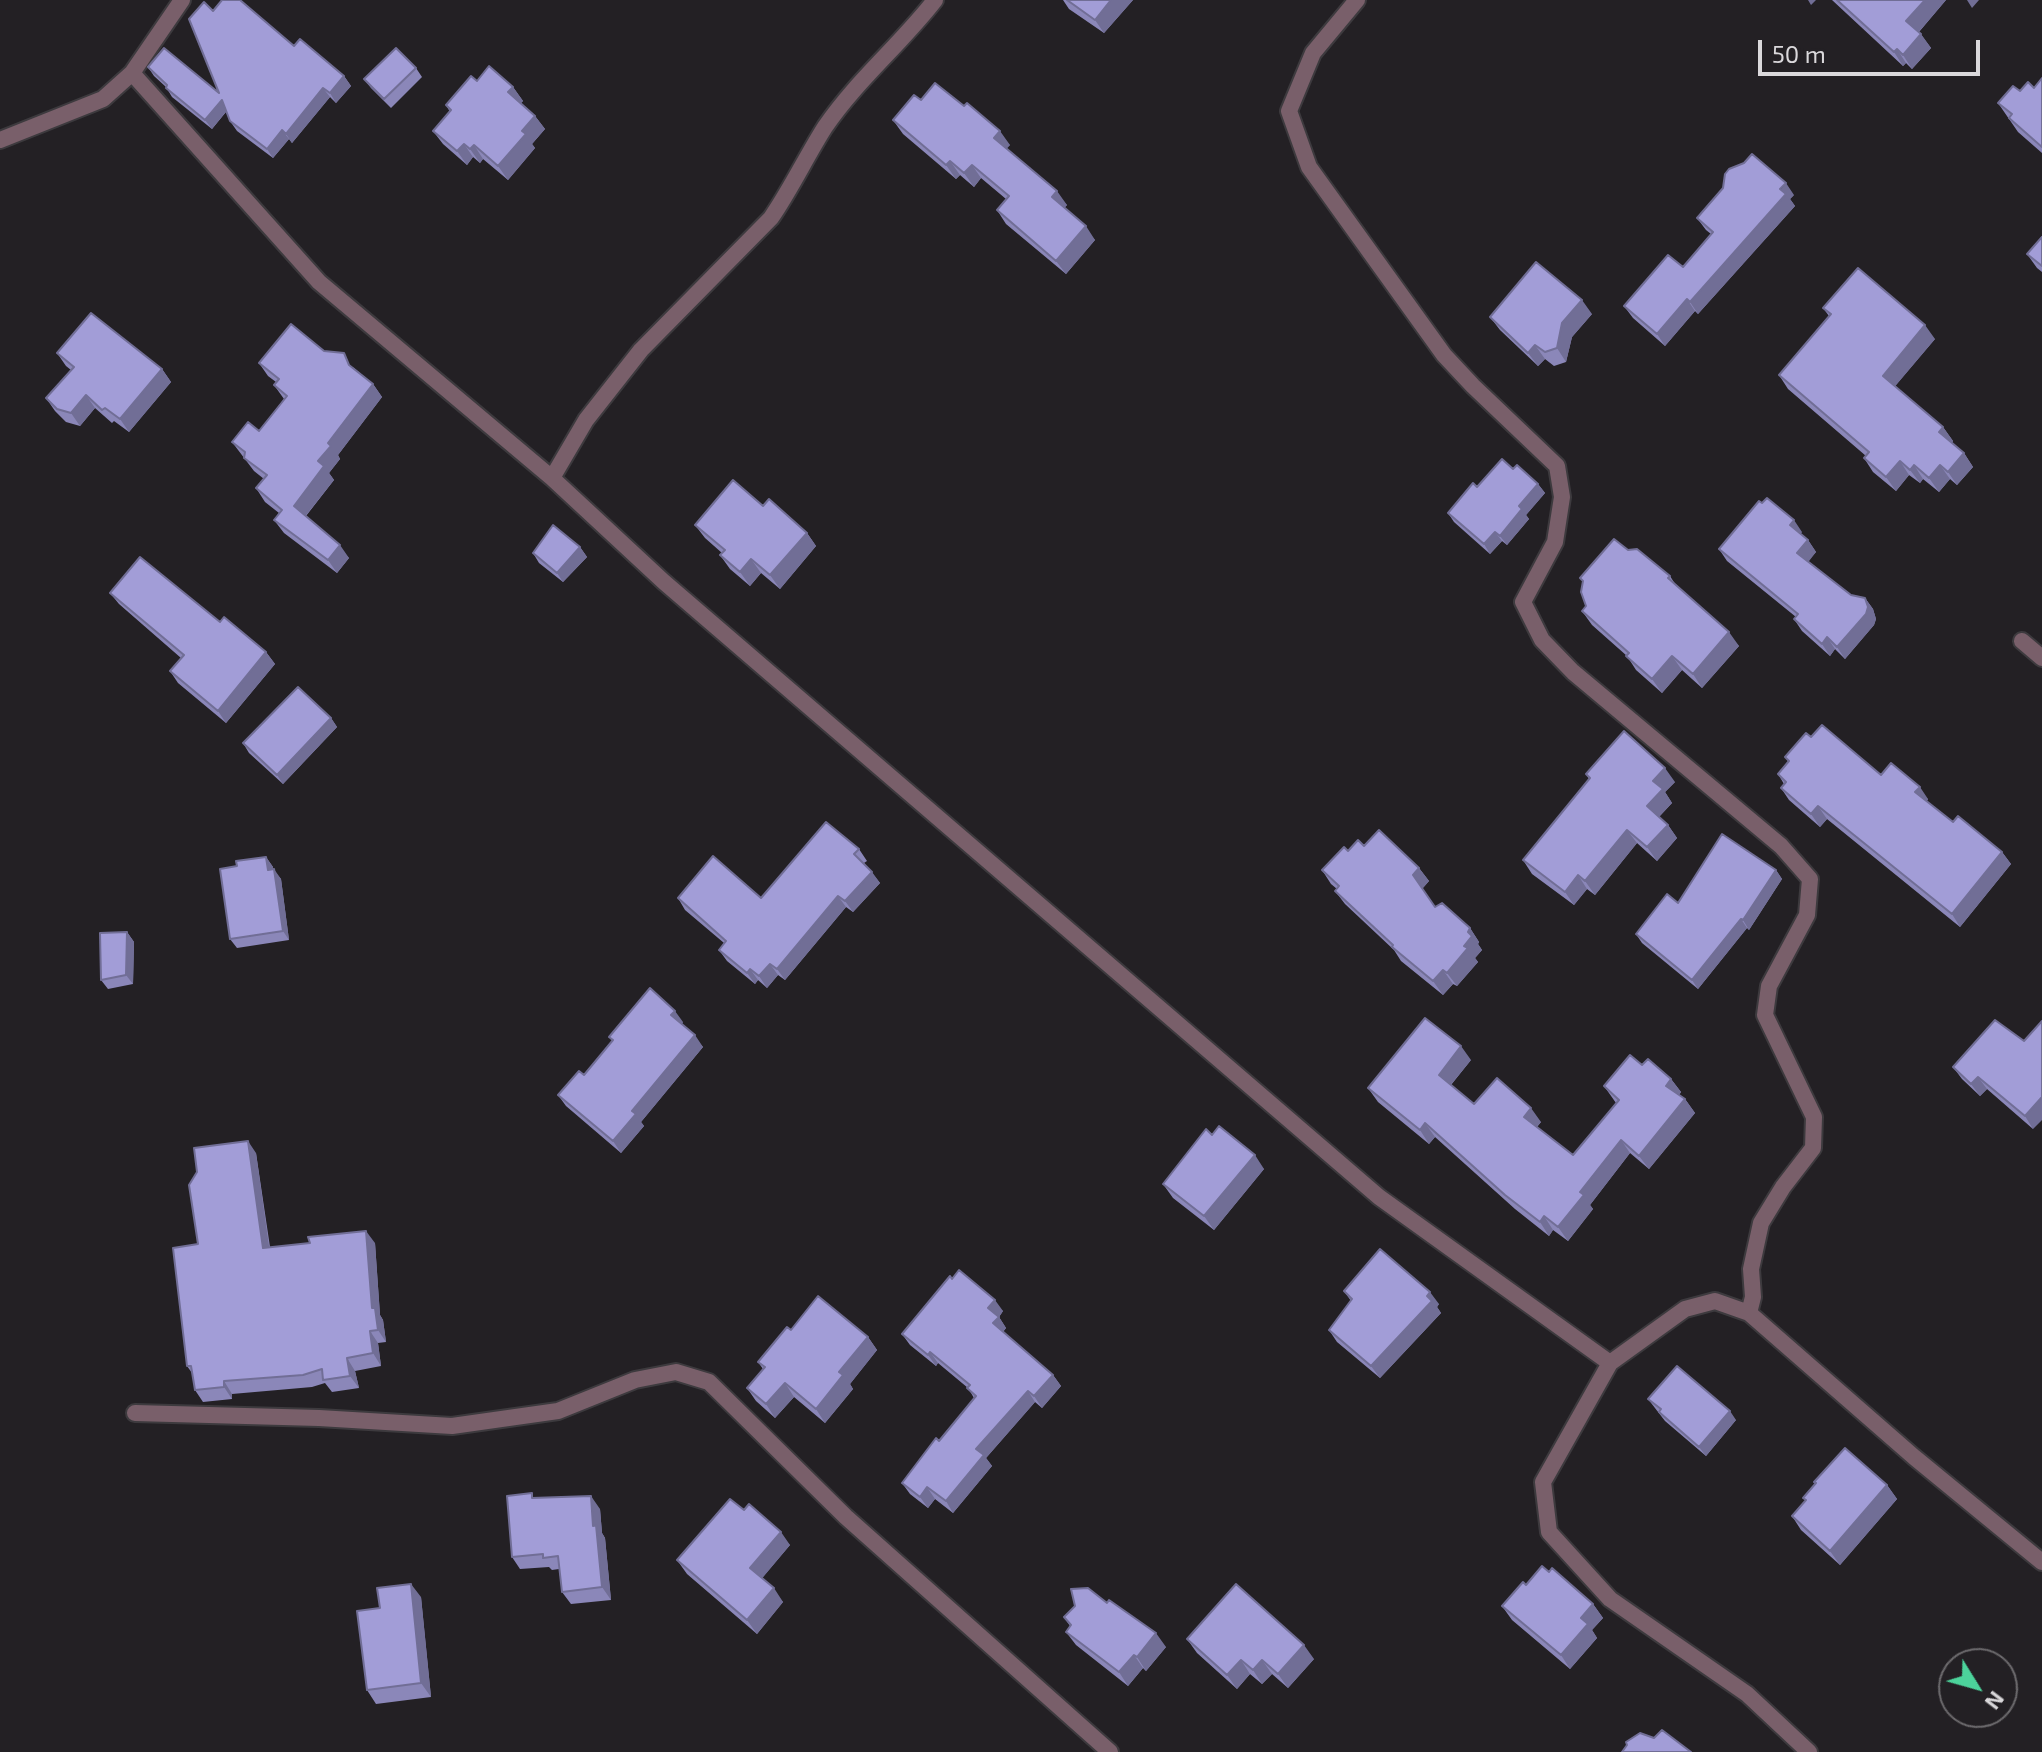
<!DOCTYPE html>
<style>
body{margin:0}
#map{position:relative;width:2042px;height:1752px;overflow:hidden;background:#232024;font-family:"Exo 2",sans-serif}
canvas{display:block}
.north{position:absolute;left:1938px;top:1648px;width:80px;height:80px;box-sizing:border-box;background:#232024;border:2px solid #6c6a6d;border-radius:50%;rotate:127deg;font-size:22px;font-weight:700;line-height:32px;text-align:center;color:#dad8db}
.north::after{content:'';display:block;margin:auto;width:28px;height:36px;background:#4cd39b;clip-path:polygon(50% 0,100% 100%,50% 72%,0 100%)}
.scale{position:absolute;left:1758px;top:40px;width:222px;height:36px;box-sizing:border-box;border:4px solid #dad8db;border-top:0;padding-left:10px;font-size:24px;line-height:28px;white-space:nowrap;color:#dad8db;-webkit-text-stroke:6px #232024;paint-order:stroke}
</style>
<div id="map">
<canvas width="2042" height="1752"></canvas>
<div class="north">N</div>
<div class="scale">50 m</div>
</div>
<script>
const g = document.querySelector('canvas').getContext('2d');
g.lineJoin = 'round';
function stroke(path, color, width, dash) {
  g.strokeStyle = color;
  g.lineWidth = width;
  g.lineCap = dash ? 'butt' : 'round';
  g.setLineDash(dash || []);
  g.stroke(path);
}
function paint(path, color) {
  g.fillStyle = color;
  g.fill(path, 'evenodd');
}
const street = new Path2D(`
 M1357,0l-44,53 -24,58 20,56 135,188 29,31 84,80 5,31 -7,45 -32,60 19,38 31,32 208,174 29,33 -3,36 -38,71 -4,29 49,102 -1,31 -30,39 -22,36 -10,46 2,28 -4,16
 M132,73l50,-73
 M0,140l103,-41 29,-26 187,209 233,196 112,104 715,615 231,166 75,-54 30,-8 34,12 165,144 128,105
 M552,478l34,-58 55,-70 130,-132c20,-29 35,-61 54,-91 32,-47 76,-83 110,-127
 M2022,641l20,17
 M1610,1363l-67,119 6,50 61,67 137,95 62,58
 M135,1413l184,5 133,8 106,-15 77,-31 41,-8 33,10 137,135 264,235`);
const wall = new Path2D(`
 M1063,0h70l-29,33 -35,-24z
 M1832,0h114l-27,32 12,16 -19,21 -6,-6 -3,3z
 M213,11l81,35 50,30 7,10 -15,17 -6,-6 -38,46 -3,-4 -16,19 -36,-27 -7,-10 -4,-9 -14,17 -40,-32 -6,-10 -12,-11 -6,-9 71,26z
 M416,68l6,9 -31,31 -20,-20 -7,-9z
 M2042,78v75l-24,-21 -20,-29 22,-12 14,-3z
 M477,81l36,6 10,14 -2,2 14,13 10,13 -13,15 3,4 -27,32 -25,-21 -3,4 -7,-6 -6,8 -24,-21 -10,-13 17,-19 -4,-7z
 M921,100l89,45 -4,3 61,57 -3,3 31,32 -29,34 -60,-50 -9,-14 9,-11 -25,-21 -7,9 -14,-12 -4,4 -53,-45 -10,-14z
 M1794,195l-4,4 5,7 -97,108 -3,-3 -30,35 -32,-28 -9,-12 59,-39 28,-33 -5,-4 -9,-12z
 M2042,236v36l-5,-4 -10,-14z
 M1823,308l112,31 -40,47 48,41 10,14 -1,2 12,10 9,14 -16,18 -7,-6 -11,13 -16,-13 -3,4 -11,-8 -13,16 -23,-19 -9,-14 2,-2 -78,-67 -9,-14 50,-59z
 M1592,314l-20,23 -6,25 -12,4 -9,-7 -7,7 -38,-36 -10,-13z
 M324,351l30,17 19,16 9,13 -44,58 2,4 -11,14 5,7 -28,36 43,42 -12,15 -53,-40 -10,-13 5,-7 -14,-11 -9,-14 8,-9 -10,-8 -22,-29 27,-11 25,-32 -10,-14 2,-3 -8,-6 -9,-13z
 M57,353l105,16 9,13 -42,50 -15,-11 -2,2 -17,-15 -15,18 -14,-4 -11,-11 -9,-13 25,-28 -5,-4z
 M1513,469l25,15 7,9 -19,22 3,4 -22,26 -5,-4 -12,13 -36,-32 -6,-9 29,-26z
 M763,506l44,27 9,13 -36,43 -19,-16 -11,13 -20,-17 -10,-14 2,-2 -17,-15 -10,-13z
 M1802,532l-2,2 8,6 8,12 -8,9 43,34 14,3 8,11 3,10 -2,6 -29,34 -10,-10 -5,7 -28,-25 -8,-12 2,-2 -69,-56 -8,-12z
 M580,547l7,10 -24,25 -24,-19 -6,-10z
 M1628,550l42,26 7,11 62,59 -37,42 -20,-18 -20,23 -26,-23 -9,-14 -35,-31 -10,-14z
 M110,593l110,29 46,30 9,12 -49,59 -48,-40 -8,-12 11,-13 -62,-54z
 M331,718l6,9 -54,57 -34,-31 -6,-10z
 M1811,737l117,62 -1,2 26,21 49,30 9,12 -51,63 -133,-108 -7,8 -31,-27 -8,-12 3,-4 -6,-10 10,-13 -3,-4z
 M1586,774l89,8 -10,10 7,11 -13,14 9,8 9,13 -20,23 -20,-18 -42,52 -8,-6 -13,16 -42,-31 -9,-14 66,-81z
 M1364,846l55,22 10,13 -7,8 13,18 35,21 9,14 -1,2 4,6 -7,8 3,4 -21,24 -4,-2 -10,11 -42,-34 -7,-11 -49,-46 -10,-13 2,-2 -6,-5 -9,-14 26,-19z
 M859,849l8,12 -3,2 16,20 -27,29 -7,-5 -61,73 -7,-5 -11,13 -9,-8 -3,4 -28,-23 -8,-11 5,-7 -39,-33 -7,-12h83z
 M266,857l7,10v3l8,9 8,61 -52,8 -7,-9 7,-73z
 M1776,870l6,9 -33,51 -2,-2 -49,61 -56,-46 -6,-9 42,-31z
 M127,932l7,10 -1,42 -25,5 -7,-9z
 M683,1022l-1,2 21,23 -62,75 3,4 -23,27 -55,-47 -8,-11 26,-20 28,-34 -3,-4z
 M2024,1041l9,88 -46,-40 -7,7 -18,-17 -9,-12z
 M1471,1060l-20,25 23,19 67,18 -4,5 36,28 43,-52 -12,-17 38,-21 29,14 10,13 -2,3 6,4 10,14 -46,56 -19,-16 -40,52 3,4 -25,32 -15,-11 -4,6 -34,-27 -80,-72 -6,7 -51,-42 -10,-14z
 M1212,1135l52,34 -50,61 -41,-32 -10,-14z
 M256,1153l14,94 105,-4 5,72 3,5 3,22 -8,1 3,23 -26,5 4,17 -27,4 -7,-9 -13,4 -80,7v5l-29,3 -8,-12 -3,-17 -5,-7 11,-122z
 M952,1279l51,32 -4,6 7,11 -3,4 50,43 8,11 -19,22 -7,-6 -49,56 6,8 -39,47 -18,-14 -7,9 -18,-14 -8,-11 37,-42 35,-43 -6,-10 -30,-25 -2,3 -26,-21 -8,-11z
 M1344,1291l95,13 -2,3 4,6 -61,65 -43,-36 -8,-12 22,-29z
 M791,1330l77,7 9,13 -27,34 3,5 -28,34 -31,-26 -19,21 -19,-17 -9,-13 16,-19 -5,-7z
 M1648,1399l88,21 -30,36 -41,-35z
 M1887,1485l10,14 -57,66 -39,-35 -9,-14z
 M535,1498l65,11 2,24 3,5 6,62 -40,4 -9,-12 -3,-23 -7,1 -3,-3 -29,2 -8,-12z
 M744,1510l46,35 -28,33 21,24 -26,32 -70,-60 -10,-14z
 M1526,1585l67,19 10,14 -11,12 5,8 -27,31 -58,-49 -10,-14z
 M421,1597l10,100 -55,7 -9,-14 13,-82z
 M1064,1617l102,30 -20,24 -3,-3 -15,18 -52,-41 -10,-13 4,-6z
 M1187,1639l127,20 -26,29 -16,-14 -10,10 -12,-10 -13,15 -40,-36z`);
const shadedWall = new Path2D(`
 M1111,0h22l-29,33 -9,-13z
 M1808,0h8l-5,5z
 M1925,0h21l-30,35 -10,-14z
 M1967,0h12l-7,8z
 M1921,34l10,14 -19,21 -9,-14z
 M1897,49l9,14 -3,3 -9,-14z
 M344,76l7,10 -15,17 -6,-10z
 M513,87l10,14 -5,5 -10,-14z
 M323,88l7,9 -38,46 -6,-9z
 M222,100l6,9 -16,20 -7,-9z
 M535,116l10,13 -13,15 3,4 -27,32 -10,-14 24,-35z
 M282,130l7,9 -16,19 -6,-9z
 M1000,131l10,14 -6,7 -10,-14z
 M464,144l9,13 -6,8 -10,-14z
 M474,145l9,14 -3,4 -10,-14z
 M950,161l10,14 -4,4 -10,-14z
 M972,165l9,13 -7,9 -10,-14z
 M1786,183l8,12 -4,4 5,7 -97,108 -8,-12z
 M1057,191l10,14 -6,6 -9,-14z
 M1086,226l9,14 -29,34 -10,-13z
 M1687,299l8,12 -30,35 -8,-12z
 M1582,300l10,14 -20,23 -6,25 -9,-14 5,-25z
 M1925,325l10,14 -43,51 -9,-14z
 M1535,345l10,14 -7,7 -10,-13z
 M162,369l9,13 -42,50 -9,-13z
 M373,384l9,13 -44,58 2,4 -11,14 5,7 -31,39 -9,-13 34,-63z
 M86,395l9,13 -15,18 -9,-13z
 M1943,427l10,14 -4,5 -10,-14z
 M1964,453l9,14 -16,18 -9,-13z
 M1900,461l9,14 -13,16 -10,-14z
 M1914,465l9,14 -3,4 -10,-13z
 M1940,465l10,14 -11,13 -10,-14z
 M1538,484l7,9 -19,22 3,4 -22,26 -7,-9 19,-30z
 M1794,520l8,12 -4,5 -8,-12z
 M1495,532l7,9 -12,13 -6,-10z
 M807,533l9,13 -36,43 -10,-14z
 M1808,540l8,12 -10,13 -9,-12z
 M340,545l9,13 -12,15 -9,-13z
 M580,547l7,10 -24,25 -6,-9z
 M751,559l10,14 -11,13 -10,-14z
 M1865,598l8,11 3,10 -2,6 -29,34 -8,-12z
 M1729,632l10,14 -37,42 -9,-14z
 M1827,637l8,12 -5,7 -8,-12z
 M266,652l9,12 -49,59 -8,-12z
 M1672,656l10,14 -20,23 -10,-14z
 M331,718l6,9 -54,57 -6,-9z
 M1665,768l10,14 -10,10 7,11 -16,17 -9,-14 6,-25z
 M1920,787l8,12 -4,6 -9,-13z
 M1818,806l9,13 -7,8 -9,-13z
 M1668,825l9,13 -20,23 -10,-14z
 M1627,830l10,13 -42,52 -10,-14z
 M2002,852l9,12 -51,63 -8,-13z
 M266,857l7,10 1,13 -6,-10z
 M1419,868l10,13 -7,8 -9,-14z
 M274,869l7,10 8,61 -6,-9z
 M1776,870l6,9 -33,51 -6,-10z
 M872,872l8,11 -27,29 -8,-11z
 M1578,875l9,14 -13,16 -9,-13z
 M838,896l8,11 -61,73 -8,-11z
 M1741,919l6,9 -49,61 -6,-9z
 M1470,928l9,14 -1,2 4,6 -7,8 3,4 -21,24 -10,-13 17,-27z
 M127,932l7,10 -1,42 -7,-9z
 M770,964l8,11 -11,13 -8,-12z
 M750,969l8,11 -3,4 -8,-11z
 M1443,970l10,14 -10,11 -10,-14z
 M675,1011l8,11 -4,5 -8,-12z
 M695,1035l8,12 -62,75 3,4 -23,27 -8,-12 19,-30z
 M1461,1046l10,14 -23,28 -9,-13z
 M1978,1077l9,12 -7,7 -9,-12z
 M1671,1079l10,13 -5,8 -10,-14z
 M2042,1097v23l-9,9 -8,-13z
 M1685,1099l10,14 -46,56 -10,-13z
 M1531,1108l10,14 -7,8 -10,-13z
 M1425,1123l10,14 -6,7 -9,-14z
 M1621,1140l9,13 -40,52 3,4 -25,32 -10,-14 22,-35z
 M248,1141l8,12 15,107 -8,-12z
 M1255,1155l9,14 -50,61 -10,-14z
 M1544,1216l9,14 -4,6 -9,-14z
 M366,1231l9,12 5,72 3,5 3,22 -8,-12 -6,-22z
 M1430,1292l9,12 -2,3 4,6 -61,65 -9,-12z
 M995,1300l8,11 -4,6 7,11 -5,6 -8,-11 -5,-15z
 M370,1331l8,12 3,23 -8,-13z
 M868,1337l9,13 -27,34 3,5 -28,34 -9,-14 23,-37z
 M930,1352l8,11 -2,3 -8,-11z
 M347,1358l8,13 4,17 -9,-12z
 M1053,1375l8,11 -19,22 -8,-12z
 M224,1381l8,13v5l-8,-12z
 M785,1383l9,14 -19,21 -9,-14z
 M1028,1391l7,11 -49,56 6,8 -39,47 -7,-12 30,-52z
 M1730,1411l6,9 -30,36 -7,-9z
 M1887,1485l10,14 -57,66 -10,-14z
 M927,1487l8,12 -7,9 -8,-11z
 M591,1496l9,13 2,24 3,5 6,62 -9,-13 -9,-61z
 M781,1532l9,13 -31,37 -9,-14z
 M411,1584l10,13 10,100 -10,-14z
 M774,1588l9,14 -26,32 -10,-14z
 M1593,1604l10,14 -11,12 5,8 -27,31 -9,-14 20,-37z
 M1156,1633l10,14 -20,24 -9,-14z
 M1304,1645l10,14 -26,29 -10,-14z
 M1134,1655l9,13 -15,18 -9,-14z
 M1241,1660l9,14 -13,15 -10,-14z
 M1262,1660l10,14 -10,10 -9,-14z`);
const building = new Path2D(`
 M222,0h18l54,46 6,-7 44,37 -14,17 -7,-5 -37,46 -4,-4 -15,19 -37,-28 -8,-21 -17,20 -39,-32 1,-3 -19,-18 16,-19 55,45 -30,-74 15,-17 9,9z
 M1067,0h44l-16,20z
 M1837,0h88l-19,21 15,13 -18,21 -6,-6 -3,3z
 M396,48l20,20 -32,31 -20,-20z
 M489,66l24,21 -5,5 27,24 -13,15 4,3 -28,32 -24,-21 -4,4 -6,-5 -7,7 -24,-20 18,-21 -5,-5 25,-29 6,5z
 M2042,78v69l-33,-29 3,-4 -14,-11 15,-17 7,5 8,-9 6,6z
 M935,83l29,23 3,-3 33,28 -6,7 63,53 -5,6 34,29 -30,35 -59,-51 12,-14 -37,-31 -8,8 -14,-12 -4,4 -53,-45 21,-25 7,5z
 M1752,154l34,29 -6,6 6,5 -96,108 -3,-3 -30,35 -33,-28 44,-51 15,12 30,-35 -16,-14 26,-30 2,-14 4,-5 15,-6z
 M2042,237v29l-15,-12z
 M1536,262l46,38 -20,23 -5,25 -12,4 -10,-7 -7,8 -38,-36z
 M1858,268l67,57 -42,51 60,51 -4,5 25,21 -16,19 -8,-7 -11,13 -15,-13 -4,5 -10,-9 -14,16 -22,-19 5,-6 -90,-77 52,-61 -8,-6z
 M91,313l71,56 -42,50 -15,-11 -3,2 -16,-15 -15,18 -14,-4 -11,-11 28,-31 -17,-14z
 M291,324l33,27 20,2 5,12 24,19 -45,59 3,3 -13,15 6,5 -30,40 46,39 -12,15 -54,-40 8,-10 -26,-22 11,-13 -23,-17 1,-6 -13,-10 16,-20 11,9 28,-35 -13,-11 5,-6 -20,-16z
 M1502,459l11,10 4,-4 21,19 -19,22 3,3 -22,27 -5,-4 -11,12 -36,-31 25,-30 4,4z
 M733,480l30,26 6,-7 38,34 -37,42 -19,-16 -11,13 -20,-17 5,-5 -30,-25z
 M1767,498l27,22 -4,5 18,15 -11,13 54,42 14,3 3,9 -2,7 -29,33 -10,-10 -5,7 -28,-25 4,-5 -79,-65 40,-48 3,2z
 M553,525l27,22 -23,26 -24,-20z
 M1614,539l14,11 9,-1 33,27 -2,2 61,54 -36,42 -21,-18 -20,23 -26,-23 3,-3 -47,-42 4,-5 -5,-14 2,-11 -3,-3z
 M140,557l80,65 4,-5 42,35 -48,59 -48,-40 14,-16 -74,-62z
 M298,687l33,31 -54,57 -34,-32z
 M1822,725l59,50 10,-12 29,24 -5,5 38,30 5,-6 44,36 -50,62 -134,-108 -7,8 -30,-26 5,-6 -8,-8 11,-13 -4,-4 21,-24 5,4z
 M1624,731l41,37 -12,13 10,8 -16,17 21,19 -21,22 -20,-17 -42,51 -7,-6 -13,17 -42,-32 67,-82 -4,-4z
 M826,822l33,27 -5,5 18,18 -27,29 -7,-5 -61,73 -7,-5 -11,12 -9,-7 -3,4 -28,-23 7,-9 -48,-43 35,-42 48,42z
 M1379,830l40,38 -6,7 22,32 7,-4 28,25 -2,4 4,4 -8,10 4,2 -21,25 -4,-3 -10,11 -41,-34 1,-2 -58,-54 4,-5 -17,-16 22,-23 4,4 10,-11 6,6z
 M1722,834l54,36 -33,50 -2,-1 -49,61 -56,-46 31,-40 11,9z
 M266,857l2,13 6,-1 9,62 -53,8 -10,-70 17,-3 -1,-5z
 M127,932l-1,43 -25,5 -1,-47z
 M650,988l25,23 -4,4 24,20 -63,76 4,3 -23,27 -55,-46 21,-24 5,4 29,-35 -4,-3z
 M1425,1018l36,28 -22,29 35,29 23,-26 34,30 -7,9 49,38 46,-55 -15,-14 26,-31 12,10 6,-6 23,20 -5,7 19,13 -46,57 -18,-16 -41,52 4,3 -26,32 -14,-11 -4,6 -35,-27 -80,-72 -5,7 -52,-42z
 M1995,1020l29,21 18,-20v76l-17,19 -47,-39 -7,7 -18,-17z
 M1219,1126l36,29 -51,61 -41,-32 43,-55 6,6z
 M248,1141l15,107 47,-5 -2,-6 58,-6 6,77h3l3,22 -8,1 3,22 -26,5 3,18 -27,4 -1,-11 -19,6 -79,6v6l-29,3 -4,-24h-4l-14,-118 25,-4 -9,-59 8,-13 -3,-24z
 M1380,1249l50,43 -3,4 5,5 -61,65 -42,-36 23,-31 -8,-8z
 M959,1270l36,30 -7,8 11,9 -6,6 60,52 -19,21 -6,-5 -52,58 8,6 -38,46 -19,-14 -7,10 -18,-14 34,-45 3,3 37,-45 -9,-8 3,-3 -40,-33 -2,3 -26,-21 48,-58 2,3z
 M818,1296l50,41 -29,35 4,3 -27,34 -31,-26 -19,21 -19,-16 18,-21 -7,-5 29,-35 4,3z
 M1677,1366l53,45 -31,36 -40,-35 2,-3 -13,-10z
 M1845,1448l42,37 -57,66 -38,-35 14,-16 -3,-2 13,-15 -2,-1z
 M532,1493v5l59,-2 2,30 3,-1 6,62 -40,5 -4,-36 -15,2v-4l-31,3 -5,-61z
 M730,1499l14,11 5,-6 32,28 -31,36 24,20 -27,32 -70,-60z
 M1542,1566l7,6 3,-4 41,36 -12,14 7,6 -27,31 -59,-49 21,-24 3,3z
 M411,1584l10,99 -54,7 -10,-79 23,-3 -3,-20z
 M1236,1584l68,61 -26,29 -16,-14 -9,10 -12,-10 -14,15 -40,-36z
 M1088,1588l19,15 2,-3 47,33 -19,24 -3,-2 -15,17 -53,-40 5,-7 -7,-8 11,-11 -4,-17z
 M1662,1730l29,22h-69l5,-7 -1,-3 14,-9 14,5z`);
stroke(street, '#3d3a3e', 20);
stroke(street, '#795f6a', 16);
paint(wall, '#8b87b9');
paint(shadedWall, '#716e96');
paint(building, '#a29dd7');
stroke(building, '#716e96', 2);
</script>
